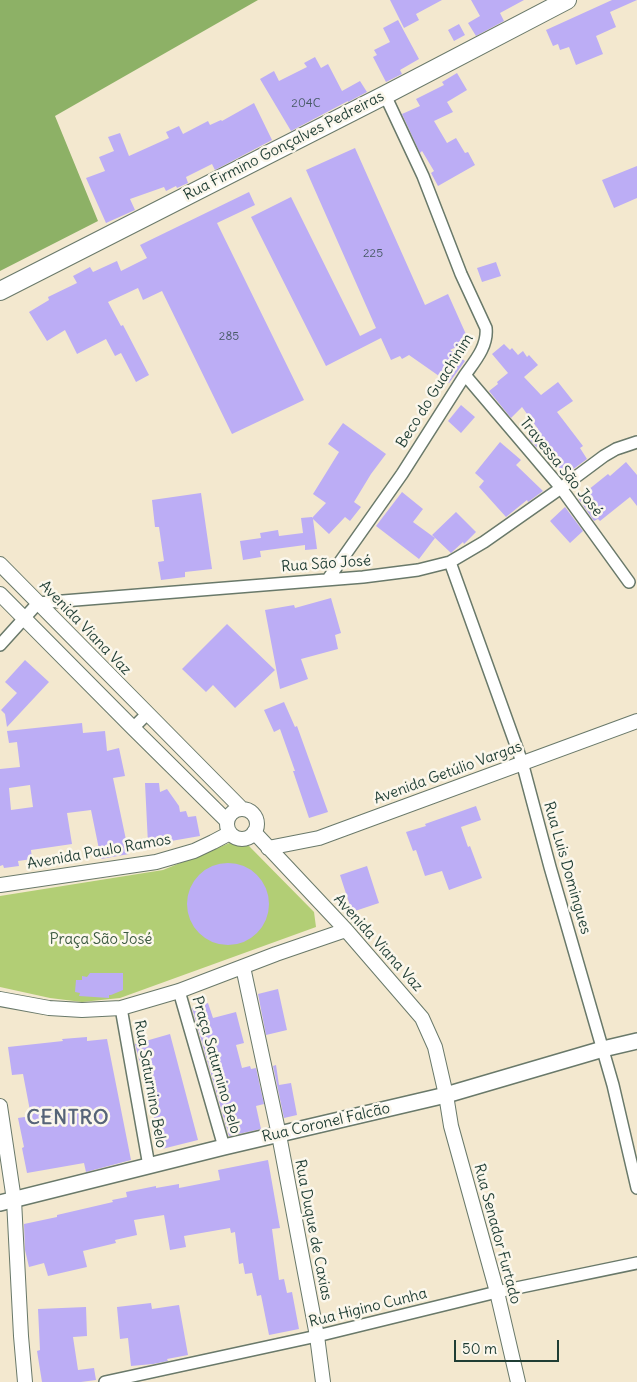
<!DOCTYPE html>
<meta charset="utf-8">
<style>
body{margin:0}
#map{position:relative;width:637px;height:1382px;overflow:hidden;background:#f3e8cf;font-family:Delius,sans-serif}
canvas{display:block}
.scale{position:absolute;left:454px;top:1340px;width:105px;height:22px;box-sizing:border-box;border:2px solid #1f3d34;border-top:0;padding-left:6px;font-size:15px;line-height:18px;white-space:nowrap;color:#1f3d34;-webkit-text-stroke:4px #fbf7ec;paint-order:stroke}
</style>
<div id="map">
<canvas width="637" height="1382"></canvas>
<div class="scale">50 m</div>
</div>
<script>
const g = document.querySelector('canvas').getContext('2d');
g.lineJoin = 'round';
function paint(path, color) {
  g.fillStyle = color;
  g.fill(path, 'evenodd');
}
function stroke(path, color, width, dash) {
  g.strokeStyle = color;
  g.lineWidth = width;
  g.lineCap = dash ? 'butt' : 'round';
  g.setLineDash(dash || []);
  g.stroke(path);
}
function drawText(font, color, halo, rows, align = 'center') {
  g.font = font + ' Delius,sans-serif';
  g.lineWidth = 5;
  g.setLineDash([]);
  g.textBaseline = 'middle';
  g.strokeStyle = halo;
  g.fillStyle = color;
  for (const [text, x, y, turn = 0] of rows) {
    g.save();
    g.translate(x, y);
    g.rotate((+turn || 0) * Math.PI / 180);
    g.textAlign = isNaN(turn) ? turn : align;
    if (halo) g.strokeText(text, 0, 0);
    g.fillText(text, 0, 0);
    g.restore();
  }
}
const green = new Path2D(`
 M232,842l11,1 6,3 65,66 2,15 -196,71 -38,4 -32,-4 -50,-11v-91l163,-26z`);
const forest = new Path2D(`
 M0,0h258l-203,116 43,105 -98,50z`);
const building = new Path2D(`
 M390,0h52l-26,14 3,6 -15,8z
 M471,0h53l-24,13 4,8 -28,15 -8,-13 12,-7z
 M612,0h25l-27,12 6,15 -20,9 7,18 -27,11 -7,-18 -9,3 -2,-6 -5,2 -7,-16z
 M398,20l21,39 -19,11 2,4 -16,8 -13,-25 4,-2 -3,-5 16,-8 -7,-14z
 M459,24l6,11 -11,6 -6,-11z
 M315,57l6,11 7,-4 14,27 18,-10 7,11 -19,10v-1l-57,30 -31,-52 14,-8 5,10 28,-14 -3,-4z
 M457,73l10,17 -20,12 6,10 -19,9 13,22 9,-5 9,15 3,-1 7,13 -37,21 -7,-13 3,-2 -12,-20 -2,2 -18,-39 18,-8 -4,-7 28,-14 -2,-3z
 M254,103l18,37 -57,30 -3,-6 -26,13 2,6 -11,5 -1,-2 -10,5 -2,-4 -34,12 5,11 -29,13 -20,-45 19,-7 -6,-14 15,-6 -6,-14 12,-4 9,23 40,-18 -3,-6 13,-6 4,8 25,-13 2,4 11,-5 1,1z
 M355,148l70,157 23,-11 21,47 -19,9 15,11 -16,22 -40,-28 -7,4 -2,-3 -9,4 -10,-22 -55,28 -75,-149 40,-20 69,139 16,-8 -70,-158z
 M637,166v32l-23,10 -12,-28z
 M249,192l6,13 -38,18 87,177 -72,34 -70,-143 -19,9 -5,-12 -30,14 13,24 2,-1 26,50 -13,7 -15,-29 -6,3 -9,-17 -29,15 -12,-24 -18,11 -18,-29 20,-12 -1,-3 29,-14 -4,-7 17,-9 3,5 24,-11 4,10 26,-13 -7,-13z
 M496,262l5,14 -19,6 -5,-14z
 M504,344l6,6 2,-2 6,7 5,-4 4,6 2,-2 9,10 -14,12 17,18 17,-13 15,19 -16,11 26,34 -3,2 7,11 -23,17 -21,-29 -4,3 -10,-11v-4l9,-6 -16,-22 -11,11 -22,-27 9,-7 -1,-2 11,-9 -16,-19z
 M461,405l14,12 -14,16 -13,-12z
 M343,423l43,31 -15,20 -17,28 7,5 -11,14 -5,-4 -16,17 -16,-15 4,30 -12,1v-5l-45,6 1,6 -18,3 -3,-19 21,-3 -1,-5 18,-3 1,6 24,-3 -2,-15 11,-1v1l14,-15 -13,-9 26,-42 -11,-8z
 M500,442l21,18 -5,5 27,26 -15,11 -1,-2 -21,17 -27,-30 5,-6 -9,-8z
 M626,462l11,13v31l-7,-9 -30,24 -2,-2 -4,2 -16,-23 30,-24 2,2z
 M402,492l21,17 -10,13 22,16 -16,21 -43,-33z
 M201,493l11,76 -27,3v5l-24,3 -3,-18 6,-1 -5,-34h-4l-3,-27z
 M565,507l18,24 -13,12 -20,-22z
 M456,512l20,20 -12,12 -1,-2 -12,11 -19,-18z
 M331,598l10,35 -6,2 3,14 -37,10 7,20 -28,10 -15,-79 29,-5 1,3z
 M227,624l48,46 -40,38 -22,-23 -7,7 -24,-23z
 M25,660l24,22 -42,45 -2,-13 -4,-4 16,-17 -12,-11z
 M284,702l11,25 2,-1 31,86 -19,6 -16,-47h2l-15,-42 -6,3 -10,-22z
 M82,723l1,10 22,-2 2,20 12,-3 6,28 -12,2 16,76 -28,5 -10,-49 -24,3 5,31 -41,6 1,9 -14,2 1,5 -15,2 -1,-3 -3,1v-97l20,-2 -3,-25 -8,1 -2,-12zM30,785l3,22 -22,3 -2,-22z
 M145,783h14l1,9 7,-3 12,17 1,6 6,-1 2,6 8,-1 4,20 -29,5h-12v4l-11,-1z
 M476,806l5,14 -20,7 7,20 2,-1 12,32 -33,12 -7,-19 -17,5 -9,-26 -3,1 -7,-19 20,-6 -1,-2z
 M187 904a41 41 0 1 1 82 0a41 41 0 1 1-82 0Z
 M367,866l12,37 -27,9 -12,-37z
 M90,973h33v17l-12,5h-2v3l-30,-2 1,-3 -5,-1 1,-12h6v-4l5,1z
 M278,989l9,41 -21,5 -8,-41z
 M208,1003l5,15 23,-6 8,31 -8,2 6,23 8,-2 1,3 5,-1 8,36 -8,2 5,23 -32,7 -37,-128z
 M170,1034l28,106 -36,9 -27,-105z
 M87,1037v4l20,-2 24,121 -45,12 -2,-9 -57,10 -5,-25 2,-1 -6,-29 13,-2 -8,-42 -11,1 -4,-28 55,-6 -1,-2z
 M276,1065l3,20 12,-2 6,32 -13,3 -11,-52z
 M268,1160l12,68 -8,1 7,51 5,-1 3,14 5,-1 7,37 -30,6 -8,-40 -4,1 -5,-23 -7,1 -2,-11 -4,1 -4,-32 -4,1 -1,-5 -46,8 2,11 -16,3 -6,-35 -30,5 3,15 -22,5 1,3 -33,8 4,16 -39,9 -4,-13 -15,4 -4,-17 -1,-26 33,-7v-2l56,-13 -1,-2 15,-3 -1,-5 30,-6v2l23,-4v4l41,-8 -2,-10z
 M151,1303l1,6 27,-4 9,50 -21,4 1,2 -15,3 -22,2 -3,-28 -8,1 -3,-32z
 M86,1307l1,29 -14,1 5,33 16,-2 2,12 -15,2h-39l-5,-31 3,-1 -2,-41z`);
const minor = new Path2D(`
 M465,375l96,113 68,94
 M450,562l72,200 28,105 63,218 24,103
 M328,579l74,-105 63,-99c10,-14 23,-29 21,-47l-25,-54 -38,-98 -38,-81
 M0,645l38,-42 325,-26 55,-7 32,-8 34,-20 77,-54 43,-32 12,-7 21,-7
 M133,728l14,-14
 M179,991l45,156
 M121,1008l28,158
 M105,1382l212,-46 180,-44 140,-29`);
const tertiary = new Path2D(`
 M0,564l242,245
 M0,594l133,134 94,93
 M227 824a15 15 0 1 1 30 0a15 15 0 1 1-30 0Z
 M254,832l92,98 76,88 13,29 11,48 5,31 46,166 21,90
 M268,848l51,-10 318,-117
 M0,885l156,-23 38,-11 19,-9 17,-9
 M243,967l36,168 38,201 6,46
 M0,999l49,9 33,2 39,-2 58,-17 97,-37 70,-24
 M0,1106l14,94 7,136 4,46`);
const secondary = new Path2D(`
 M0,1203l224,-56 222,-52 157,-46 34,-8`);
const primary = new Path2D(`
 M0,291l385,-196 182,-95`);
const numberNames = [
 ["204C",306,104],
 ["225",373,254],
 ["285",229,337]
];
const streetNames = [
 ["Rua Firmino Gonçalves Pedreiras",284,146,-27],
 ["Beco do Guachinim",435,391,-58],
 ["Travessa São José",561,467,51],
 ["Rua São José",326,564,-4],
 ["Avenida Viana Vaz",85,628,46],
 ["Avenida Getúlio Vargas",448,773,-20],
 ["Avenida Paulo Ramos",99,852,-10],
 ["Rua Luis Domingues",567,868,74],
 ["Avenida Viana Vaz",378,943,48],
 ["Praça Saturnino Belo",216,1065,74],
 ["Rua Saturnino Belo",150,1084,80],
 ["Rua Coronel Falcão",326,1123,-13],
 ["Rua Duque de Caxias",313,1230,79],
 ["Rua Senador Furtado",497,1234,75],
 ["Rua Higino Cunha",368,1308,-14]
];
const parkNames = [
 ["Praça São José",101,940]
];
const districtNames = [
 ["CENTRO",68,1118]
];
paint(green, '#b2ce75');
paint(forest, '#8db166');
paint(building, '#bcadf5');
stroke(minor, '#69796a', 14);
stroke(tertiary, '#69796a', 16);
stroke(secondary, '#69796a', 18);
stroke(primary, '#69796a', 20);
stroke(minor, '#fff', 11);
stroke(tertiary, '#fff', 14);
stroke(secondary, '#fff', 15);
stroke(primary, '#fff', 18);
drawText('12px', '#465964', null, numberNames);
drawText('15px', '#1f3d34', '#fbf7ec', streetNames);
drawText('15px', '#3c5a41', '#fbf7ec', parkNames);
g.letterSpacing = '1px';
drawText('bold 20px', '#566478', '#fbf7ec', districtNames);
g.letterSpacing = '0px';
</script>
